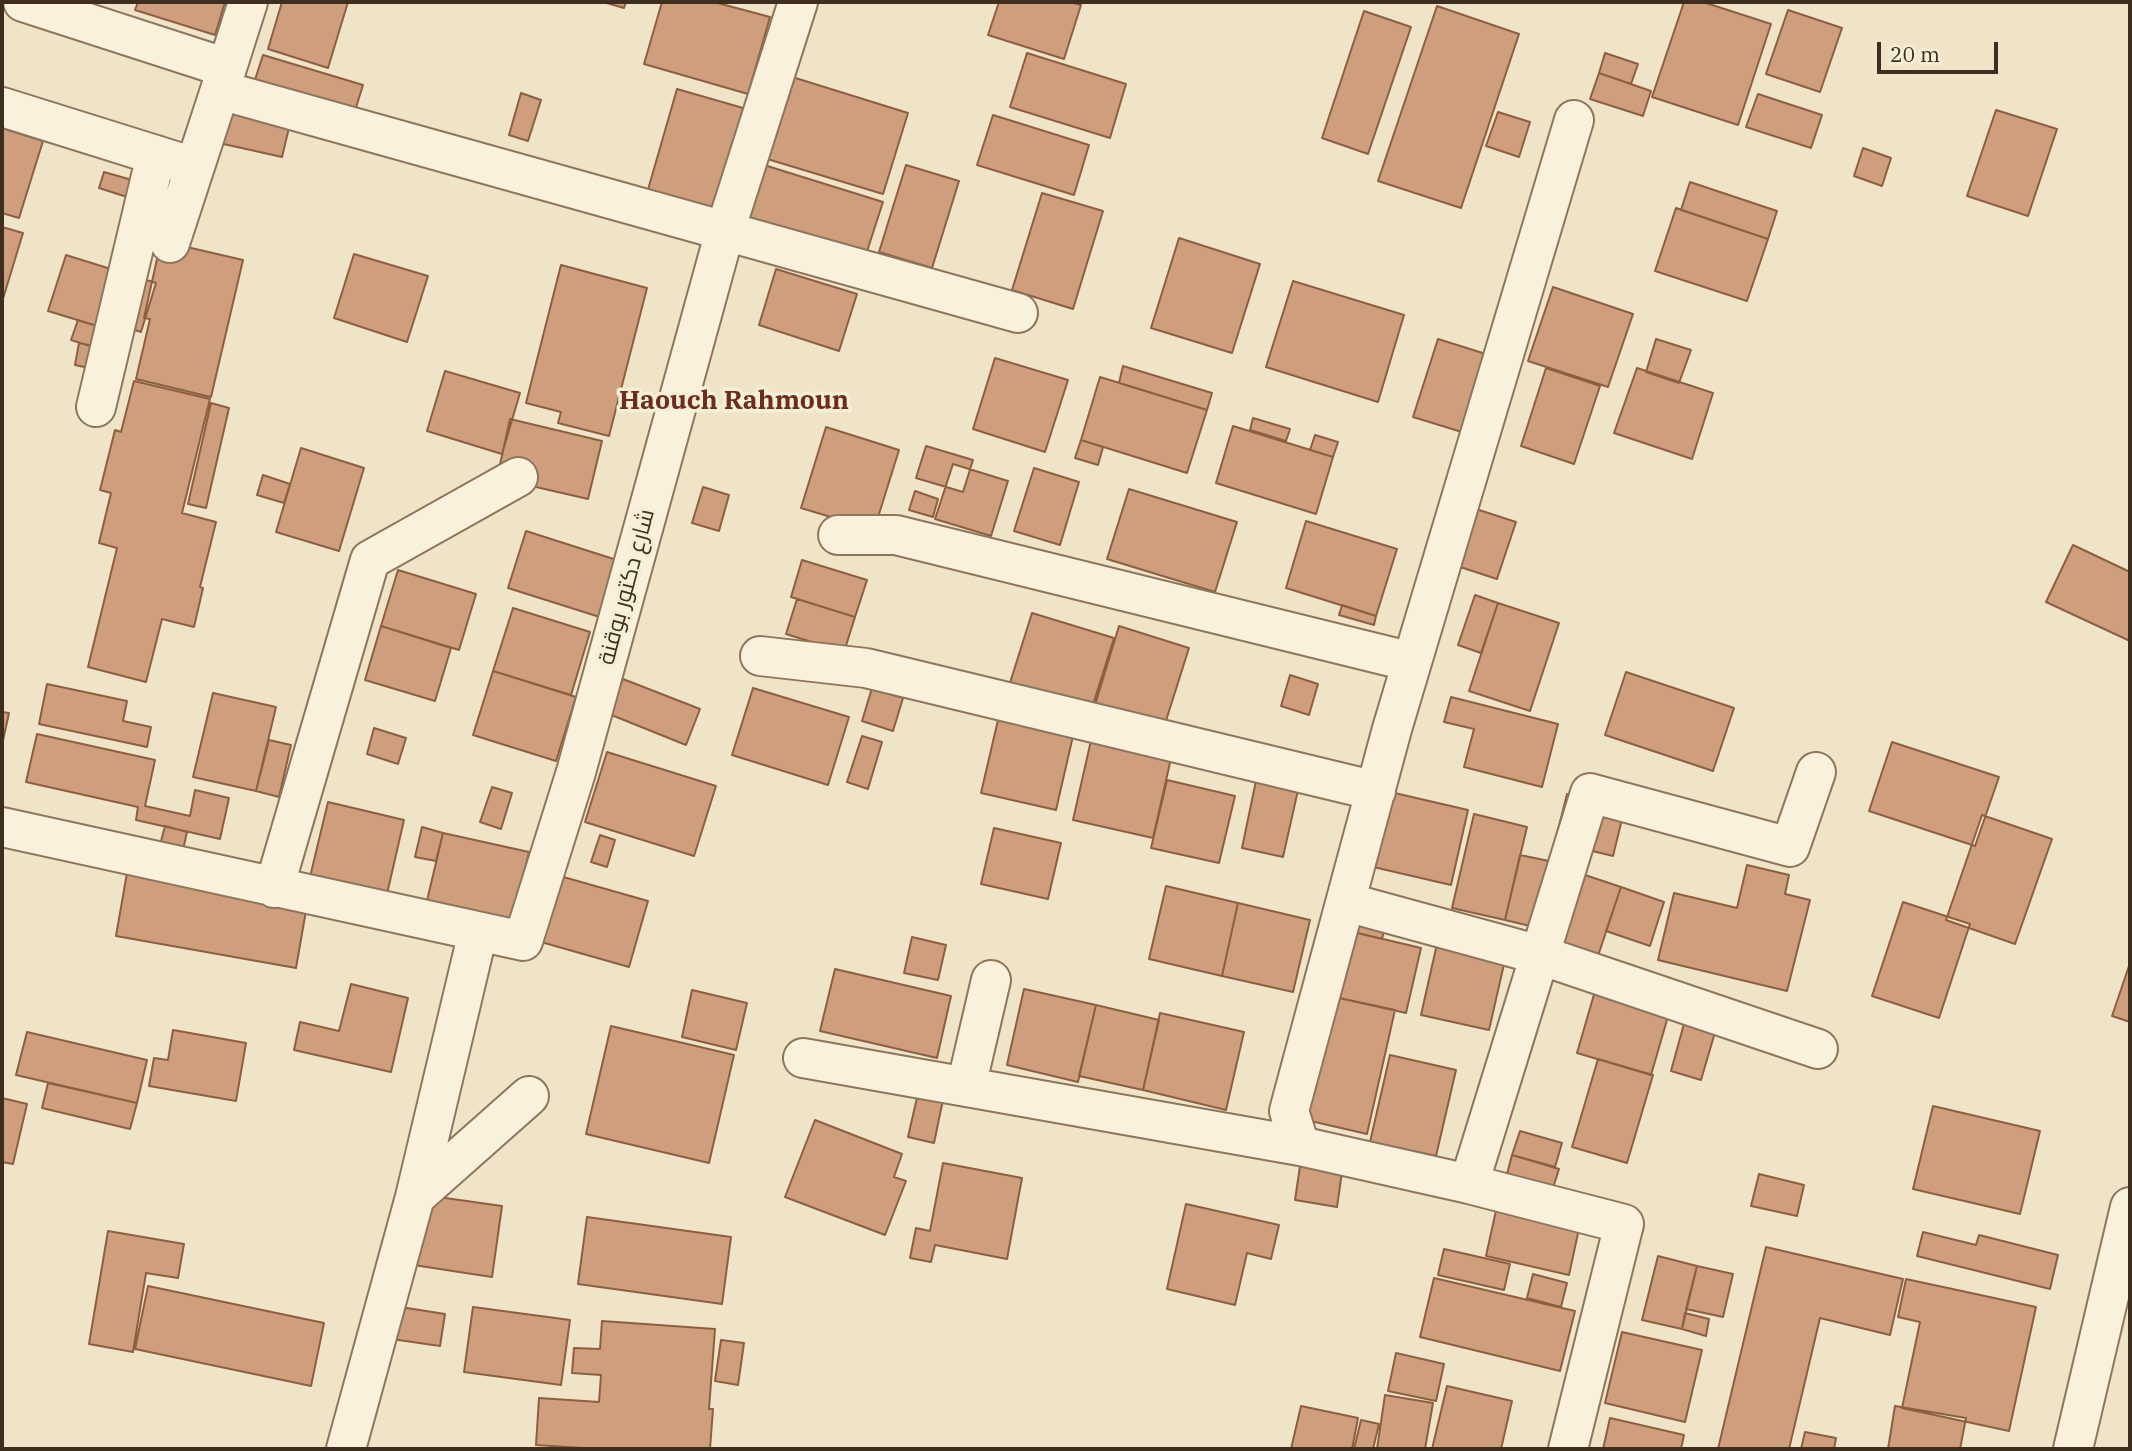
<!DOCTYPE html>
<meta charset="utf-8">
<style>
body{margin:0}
#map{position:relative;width:2132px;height:1451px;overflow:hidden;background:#f0e4c8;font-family:"IBM Plex Serif",serif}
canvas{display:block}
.frame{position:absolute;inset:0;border:4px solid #3d2e20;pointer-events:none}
.scale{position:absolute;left:1877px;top:42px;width:121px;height:32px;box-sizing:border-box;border:4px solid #3d2e20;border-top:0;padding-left:9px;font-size:21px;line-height:24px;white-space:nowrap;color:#3d2e20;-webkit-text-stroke:5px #f7eed8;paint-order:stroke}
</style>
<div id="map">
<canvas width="2132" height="1451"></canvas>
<div class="frame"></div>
<div class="scale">20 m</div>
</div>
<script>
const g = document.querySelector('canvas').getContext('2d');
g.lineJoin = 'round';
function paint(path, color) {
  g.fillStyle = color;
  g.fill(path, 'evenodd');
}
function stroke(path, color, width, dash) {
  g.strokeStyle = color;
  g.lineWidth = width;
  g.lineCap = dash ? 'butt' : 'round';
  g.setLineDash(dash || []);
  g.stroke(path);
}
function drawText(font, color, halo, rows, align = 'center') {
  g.font = font + ' "IBM Plex Serif",Cairo,serif';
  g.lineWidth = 7;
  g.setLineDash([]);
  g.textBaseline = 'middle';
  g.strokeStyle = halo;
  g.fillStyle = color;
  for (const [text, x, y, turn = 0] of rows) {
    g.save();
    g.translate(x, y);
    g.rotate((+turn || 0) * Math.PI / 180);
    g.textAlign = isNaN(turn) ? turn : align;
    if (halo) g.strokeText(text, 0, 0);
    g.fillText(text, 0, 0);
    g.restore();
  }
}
const building = new Path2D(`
 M138,2h87l-10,33 -80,-25z
 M282,2h66l-20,66 -60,-19z
 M603,2h23l-2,6z
 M662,2h52l56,15 -22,77 -104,-30z
 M999,2h71l11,3 -17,54 -76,-24z
 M1684,2h19l68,22 -33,101 -86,-28z
 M1437,6l82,28 -58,174 -83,-27z
 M1788,10l54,18 -22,64 -54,-18z
 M1364,11l47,16 -43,127 -46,-16z
 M1027,53l99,31 -16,54 -100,-31z
 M1605,53l33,11 -7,20 -32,-11z
 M263,55l100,30 -10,32 -100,-31z
 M1599,73l52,18 -8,25 -53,-17z
 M789,76l119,37 -25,81 -119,-36z
 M677,89l66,19 -29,104 -67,-19z
 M521,93l20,7 -13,41 -19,-6z
 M221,94l72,17 -11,46 -72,-16z
 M1758,94l64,21 -11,33 -65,-21z
 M1996,110l61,19 -29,87 -61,-20z
 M1498,112l32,10 -11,35 -33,-11z
 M993,115l96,30 -15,50 -97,-30z
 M2,128l41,13 -24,77 -17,-5z
 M1863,148l28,10 -9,28 -28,-10z
 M764,165l119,37 -24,74 -118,-36z
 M906,165l53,16 -27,87 -53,-16z
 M104,172l28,8 -5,17 -28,-9z
 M1690,182l87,29 -9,28 -87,-29z
 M1042,193l61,18 -30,98 -61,-19z
 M1676,208l92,31 -21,62 -92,-30z
 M2,227l21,6 -21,69z
 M1179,238l81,26 -28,89 -81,-25z
 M161,241l82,19 -32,137 -75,-18 14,-60 -6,-1z
 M354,254l74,22 -21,66 -73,-24z
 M66,255l48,15 -17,56 -49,-15z
 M561,265l86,23 -38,148 -51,-13 3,-11 -35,-9z
 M776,269l81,25 -18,57 -80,-26z
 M114,270l42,13 -15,49 -42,-13z
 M1293,281l111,34 -26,87 -112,-35z
 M1553,287l80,27 -25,73 -80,-26z
 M78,320l19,6 -7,20 -19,-6z
 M1438,339l51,16 -24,78 -52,-16z
 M1656,339l35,11 -12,33 -33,-11z
 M79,343l29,6 -5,22 -28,-6z
 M995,358l73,22 -23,72 -72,-23z
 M1123,366l89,27 -5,17 -88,-27z
 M1546,368l54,18 -26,78 -53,-18z
 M1637,368l76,25 -21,66 -78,-26z
 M445,371l75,22 -18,61 -75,-23z
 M1100,377l107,33 -20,63 -106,-33z
 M134,381l76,18 -28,114 34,9 -16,65 3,1 -9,39 -32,-8 -16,63 -58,-15 29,-119 -18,-5 12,-50 -11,-3 15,-60 6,2z
 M211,403l18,5 -23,100 -18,-4z
 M1253,418l37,11 -4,12 -36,-11z
 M510,419l92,22 -14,58 -91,-21z
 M1233,426l100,31 -17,57 -100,-31z
 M826,427l73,23 -25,80 -73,-22z
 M1315,435l23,7 -5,15 -23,-7z
 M1081,440l22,7 -5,18 -23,-7z
 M926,446l47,14 -10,32 -47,-14z
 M301,448l63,20 -25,83 -63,-19z
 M953,464l55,17 -17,55 -56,-17z
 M1034,468l45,14 -19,63 -46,-14z
 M263,475l27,9 -6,19 -27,-8z
 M703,487l26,8 -10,36 -27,-8z
 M1129,489l108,33 -22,70 -108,-33z
 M915,491l23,8 -5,18 -24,-7z
 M1473,508l43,14 -19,57 -43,-14z
 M1306,521l91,28 -21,67 -90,-28z
 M526,531l97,31 -17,57 -98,-31z
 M2073,545l57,27v69l-84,-39z
 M802,560l65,20 -12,37 -64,-20z
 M398,570l78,24 -17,56 -78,-24z
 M1475,595l23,8 -17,50 -23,-8z
 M797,599l58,18 -11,35 -58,-18z
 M1498,603l61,20 -29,88 -61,-20z
 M1342,605l34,11 -2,9 -35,-10z
 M513,608l77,24 -19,63 -78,-24z
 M1032,613l82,25 -23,73 -82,-25z
 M381,626l70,22 -16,53 -70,-21z
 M1119,626l70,22 -25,79 -69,-22z
 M493,671l83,26 -20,64 -83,-26z
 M1626,672l108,36 -21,63 -108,-36z
 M1290,675l28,9 -9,31 -28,-9z
 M623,679l77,30 -14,36 -77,-31z
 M47,684l80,17 -4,20 28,6 -4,20 -108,-23z
 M753,688l96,29 -21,68 -96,-30z
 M872,688l31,10 -10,33 -31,-10z
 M213,693l63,14 -20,84 -63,-14z
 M1451,697l107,27 -16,63 -78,-20 10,-38 -30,-7z
 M2,712l7,1 -7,32z
 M998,720l75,16 -17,74 -75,-17z
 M374,728l32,10 -8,26 -31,-10z
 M37,734l118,26 -10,46 45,10 5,-26 34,8 -9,41 -84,-19 2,-13 -112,-25z
 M862,736l20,6 -14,47 -21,-7z
 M1092,736l80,18 -19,84 -80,-18z
 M269,740l22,5 -12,52 -23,-6z
 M1892,742l107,35 -24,69 -106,-35z
 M607,752l109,34 -22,70 -109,-34z
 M1305,759l-22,98 -41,-9 15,-72z
 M1167,780l68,16 -16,67 -68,-15z
 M492,787l20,6 -11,36 -21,-7z
 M1386,791l82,19 -17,75 -82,-19z
 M1567,794l58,13 -12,49 -58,-14z
 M328,802l76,18 -17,74 -77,-17z
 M1474,814l53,13 -22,93 -53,-12z
 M1982,815l70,24 -37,105 -69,-24z
 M165,826l22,6 -4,18 -23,-5z
 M422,827l21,6 -7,28 -21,-4z
 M994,828l67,15 -13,56 -67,-15z
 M443,833l86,19 -17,73 -86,-20z
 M600,835l15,5 -8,27 -16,-5z
 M1520,855l29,6 -15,66 -29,-7z
 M1747,865l42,10 -4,19 25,6 -23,91 -129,-31 16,-67 63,15z
 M127,873l180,32 -11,63 -180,-32z
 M1579,873l42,14 -24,72 -43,-14z
 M560,876l88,25 -19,66 -88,-25z
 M1166,886l72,17 -16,73 -73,-17z
 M1621,887l43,15 -14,44 -44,-15z
 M1903,902l67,22 -31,94 -67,-22z
 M1238,903l72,17 -17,72 -71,-16z
 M1351,909l36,9 -5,21 -37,-9z
 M1345,930l76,18 -15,65 -76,-17z
 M1439,935l68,16 -18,79 -68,-15z
 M912,937l34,8 -8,35 -34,-7z
 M2130,963v59l-18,-6z
 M835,969l116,27 -14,62 -117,-27z
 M351,984l57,14 -17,74 -97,-22 6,-28 39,9z
 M1024,989l72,16 -18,77 -71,-17z
 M692,990l55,13 -11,47 -54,-13z
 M1595,991l74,22 -18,62 -74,-22z
 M1330,996l65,14 -28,124 -65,-15z
 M1096,1005l63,15 -16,70 -64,-14z
 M1160,1013l84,19 -18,78 -83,-20z
 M1685,1020l31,9 -15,51 -30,-9z
 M611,1026l123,29 -25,108 -123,-29z
 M173,1030l73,13 -10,58 -87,-15 5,-28 14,2z
 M27,1032l120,28 -10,43 -121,-28z
 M1390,1055l66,15 -20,86 -66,-14z
 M1598,1059l55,16 -26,88 -55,-16z
 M48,1083l89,20 -7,26 -88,-21z
 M919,1089l25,6 -10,48 -26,-6z
 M2,1098l25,6 -14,60 -11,-2z
 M1933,1106l107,25 -20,83 -107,-25z
 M815,1120l87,34 -8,23 12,4 -21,54 -100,-38z
 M1520,1131l42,12 -7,24 -43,-12z
 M1512,1155l47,14 -7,22 -46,-13z
 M943,1163l79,15 -15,81 -72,-14 -4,17 -21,-4 6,-30 14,3z
 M1300,1166l42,6 -5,35 -42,-7z
 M1759,1174l45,11 -7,31 -46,-10z
 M417,1194l85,12 -10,71 -85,-13z
 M1186,1204l93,21 -8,34 -24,-6 -12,52 -68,-16z
 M1497,1206l83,18 -11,51 -83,-19z
 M587,1217l144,20 -9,67 -144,-20z
 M108,1231l76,13 -6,34 -32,-5 -13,79 -44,-8z
 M1923,1232l53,13 3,-10 79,20 -8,34 -133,-33z
 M1766,1247l137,32 -13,56 -70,-17 -31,131h-71z
 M1444,1249l66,15 -6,26 -66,-15z
 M1658,1256l39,10 -15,63 -40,-9z
 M1697,1266l36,8 -10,43 -37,-8z
 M1533,1274l34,9 -6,24 -34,-9z
 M1434,1278l141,33 -15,60 -140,-34z
 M1906,1279l130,28 -27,124 -107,-23 18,-86 -22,-5z
 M148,1286l176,37 -13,63 -176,-37z
 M375,1303l70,11 -5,32 -69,-10z
 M473,1307l97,13 -9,65 -97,-13z
 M1685,1313l24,6 -3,17 -24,-7z
 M602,1321l113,8 -6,80h4l-3,40h-111l-63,-4 3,-47 60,4 2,-27 -29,-2 2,-25 26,1z
 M1622,1332l80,18 -17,72 -80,-19z
 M721,1340l23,3 -6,42 -23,-4z
 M1396,1353l48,11 -8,37 -48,-10z
 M1447,1386l65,15 -11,48h-69z
 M1385,1395l48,8 -8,46h-48z
 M1301,1406l57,12 -6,31h-61z
 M1895,1406l71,12 -6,31h-72z
 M1610,1418l74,17 -3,14h-78z
 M1361,1420l18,4 -6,25h-19z
 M1805,1432l31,6 -2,11h-33z`);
const minor = new Path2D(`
 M23,2l204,66
 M248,2l-28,88 505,141 73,-229
 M2,107l192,60
 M170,243l50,-153
 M96,407l60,-252
 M838,535h58l516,127
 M760,656l106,12 510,123
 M2,827l521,114 53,-169 149,-541 293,82
 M274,888l96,-328 148,-83
 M1346,902l194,53 278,94
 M803,1058l497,88
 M966,1087l25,-107
 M1469,1184l121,-391 200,54 26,-75
 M415,1197l63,-265
 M346,1449l69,-252 114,-101
 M1568,1449l56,-225 -155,-40 -169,-38 -11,-35 103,-382 182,-609
 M2073,1449l57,-242`);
const streetNames = [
 ["شارع دكتور بوقنة",627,587,-75]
];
const quarterNames = [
 ["Haouch Rahmoun",734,401]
];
paint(building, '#cf9f7d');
stroke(building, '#8d5f41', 2);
stroke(minor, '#8d765c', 42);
stroke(minor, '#faf1dc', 38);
drawText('23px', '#3d2e20', '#f7eed8', streetNames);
drawText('bold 26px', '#6b2e1e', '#f7eed8', quarterNames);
</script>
